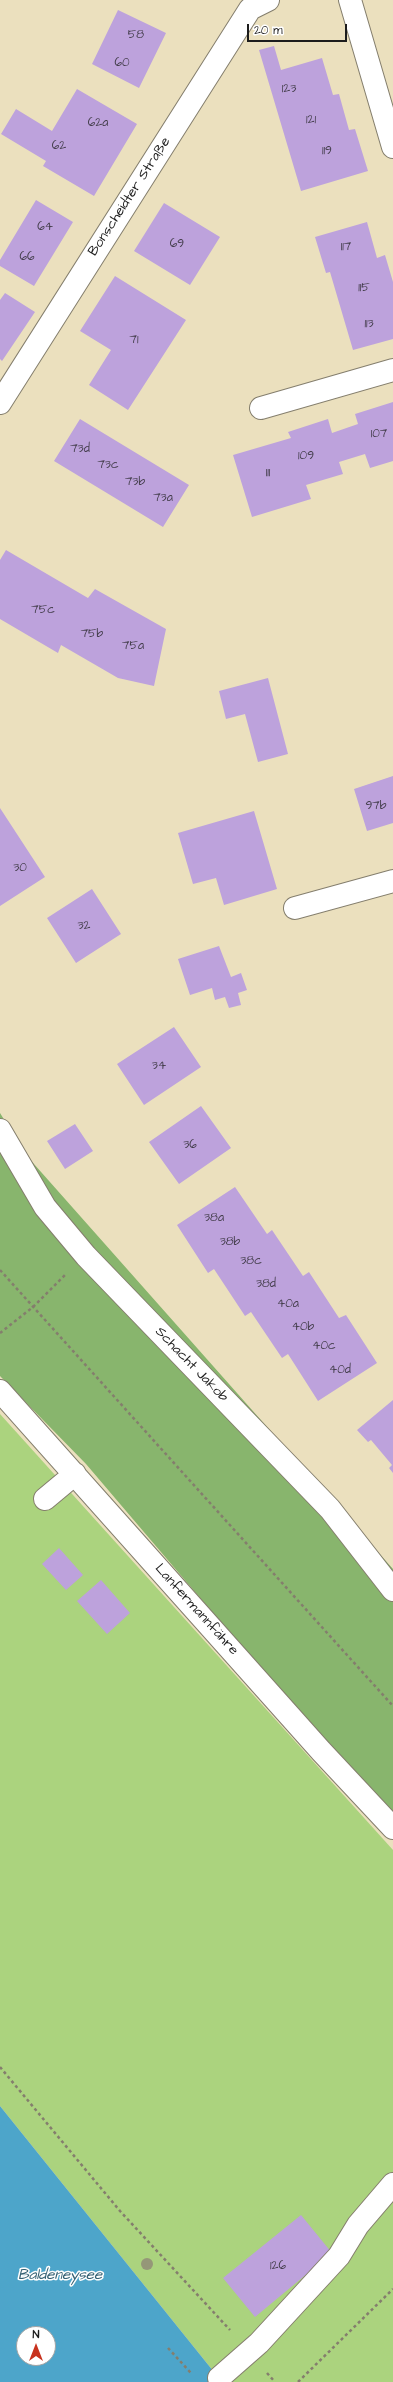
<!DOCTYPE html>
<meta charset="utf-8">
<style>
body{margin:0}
#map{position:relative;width:393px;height:2382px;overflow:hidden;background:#ebe0be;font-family:"Architects Daughter",sans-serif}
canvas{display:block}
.north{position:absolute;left:16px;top:2326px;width:40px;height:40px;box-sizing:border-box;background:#fff;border:1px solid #a4a4a4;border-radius:50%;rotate:0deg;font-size:11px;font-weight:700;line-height:16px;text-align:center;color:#1c1c1c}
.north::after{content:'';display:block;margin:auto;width:14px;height:18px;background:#c8321e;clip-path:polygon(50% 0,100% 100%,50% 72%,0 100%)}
.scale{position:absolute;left:247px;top:24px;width:100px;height:18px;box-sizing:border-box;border:2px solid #1c1c1c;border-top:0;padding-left:5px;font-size:12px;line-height:14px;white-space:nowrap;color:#1c1c1c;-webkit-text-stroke:3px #fff;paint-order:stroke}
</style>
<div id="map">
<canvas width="393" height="2382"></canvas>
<div class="north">N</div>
<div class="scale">20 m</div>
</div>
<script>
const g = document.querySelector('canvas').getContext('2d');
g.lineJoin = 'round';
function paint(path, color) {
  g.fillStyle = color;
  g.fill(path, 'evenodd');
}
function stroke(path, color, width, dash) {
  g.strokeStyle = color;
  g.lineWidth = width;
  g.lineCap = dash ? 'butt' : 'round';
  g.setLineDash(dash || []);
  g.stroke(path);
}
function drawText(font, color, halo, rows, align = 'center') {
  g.font = font + ' "Architects Daughter",sans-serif';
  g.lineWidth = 3;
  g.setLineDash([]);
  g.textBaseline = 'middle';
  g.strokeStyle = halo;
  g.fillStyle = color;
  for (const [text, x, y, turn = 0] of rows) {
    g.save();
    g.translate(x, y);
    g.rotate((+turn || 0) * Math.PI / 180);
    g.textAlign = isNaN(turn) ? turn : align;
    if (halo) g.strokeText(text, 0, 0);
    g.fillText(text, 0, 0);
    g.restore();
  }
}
const green = new Path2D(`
 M0,1414l393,436v532h-171l-222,-276z`);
const forest = new Path2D(`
 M0,1113l26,42 367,414v250l-66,-72 -241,-283 -86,-88z`);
const water = new Path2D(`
 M0,2106l222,276h-222zM24,2334h24v24h-24z`);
const building = new Path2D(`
 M118,10l48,23 -27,55 -47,-24z
 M274,46l7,24 41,-12 11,37 6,-1 10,36 6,-1 13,42 -67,20 -42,-141z
 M77,89l60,35 -43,72 -51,-30 3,-5 -45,-27 15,-25 36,22z
 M36,200l37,22 -39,64 -34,-20v-6z
 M164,203l56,34 -30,48 -56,-34z
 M367,222l10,36 8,-3 8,27v57l-40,11 -23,-78 -4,1 -11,-36z
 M115,276l71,44 -58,90 -39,-25 22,-35 -31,-19z
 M5,293l30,19 -33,49 -2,-2v-59z
 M393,402v59l-23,7 -5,-14 -26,8 4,12 -37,11 5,14 -59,18 -19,-62 58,-17 -3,-6 40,-13 4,14 26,-9 -3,-10z
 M80,419l109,66 -26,42 -109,-66z
 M6,550l82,48 7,-9 71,40 -12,57 -36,-8 -57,-33 -3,8 -58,-34v-59z
 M268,678l20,76 -30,8 -13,-48 -19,5 -7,-28z
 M393,776v47l-26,8 -13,-42z
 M0,808l45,69 -45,29z
 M254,811l23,78 -53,16 -8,-27 -23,6 -15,-51z
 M92,889l29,45 -45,29 -29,-45z
 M219,946l12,31 10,-4 6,17 -9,3 3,12 -12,3 -4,-11 -10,3 -3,-12 -22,7 -12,-36z
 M174,1027l27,40 -57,38 -27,-41z
 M201,1106l30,42 -52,36 -30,-42z
 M75,1124l18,27 -28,18 -18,-28z
 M235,1187l32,47 5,-4 31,46 6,-4 30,46 7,-3 31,48 -59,38 -30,-47 -6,4 -31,-46 -6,4 -31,-47 -6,4 -31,-48z
 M393,1400v73l-4,-5 3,-3 -21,-25 -3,2 -11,-12z
 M59,1548l24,27 -17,15 -24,-26z
 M101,1580l29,33 -23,21 -30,-33z
 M301,2215l31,38 -77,64 -32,-39z`);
const path = new Path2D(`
 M0,1270l393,436
 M0,1333l33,-26 32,-32
 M0,2067l120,144 110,119
 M168,2348l23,25
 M267,2373l8,9
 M298,2382l95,-93`);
const minor = new Path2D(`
 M350,0l43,147
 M0,403l250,-394 18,-9
 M261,408l132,-38
 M295,908l98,-27
 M0,1130l45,77 41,49 244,253 63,81
 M0,1391l321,360 72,77
 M45,1499l30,-25
 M219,2378l40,-35 80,-87 19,-31 35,-41`);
const trees = [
 [147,2264]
];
const numberNames = [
 ["58",136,35],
 ["60",122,63],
 ["123",289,89],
 ["121",311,120],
 ["62a",98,123],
 ["62",59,146],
 ["119",327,151],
 ["64",45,227],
 ["69",177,244],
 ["117",346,247],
 ["66",27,257],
 ["115",364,288],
 ["113",369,324],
 ["71",134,340],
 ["107",379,434],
 ["73d",80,449],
 ["109",306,456],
 ["73c",108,465],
 ["111",268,473],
 ["73b",135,482],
 ["73a",163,498],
 ["75c",43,610],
 ["75b",92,634],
 ["75a",133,646],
 ["97b",376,806],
 ["30",20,868],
 ["32",84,926],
 ["34",159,1066],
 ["36",190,1145],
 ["38a",214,1218],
 ["38b",230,1242],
 ["38c",251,1261],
 ["38d",266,1284],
 ["40a",288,1304],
 ["40b",303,1327],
 ["40c",324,1346],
 ["40d",340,1370],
 ["126",278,2266]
];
const streetNames = [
 ["Bonscheidter Straße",130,197,-57],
 ["Schacht Jakob",191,1365,46],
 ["Lanfermannfähre",196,1610,48]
];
const waterNames = [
 ["Baldeneysee",60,2276]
];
paint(green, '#abd37e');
paint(forest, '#88b56d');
paint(water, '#4da5ca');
paint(building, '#bda2dc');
stroke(minor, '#847e6d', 24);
stroke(path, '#847e6d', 2.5, [3, 3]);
stroke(minor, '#fff', 22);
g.fillStyle = '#959778';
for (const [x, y] of trees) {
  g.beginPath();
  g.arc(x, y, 6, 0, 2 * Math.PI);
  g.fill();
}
drawText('12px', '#443e4c', null, numberNames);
drawText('14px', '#1c1c1c', '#fff', streetNames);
drawText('italic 15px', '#346073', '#fff', waterNames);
</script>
